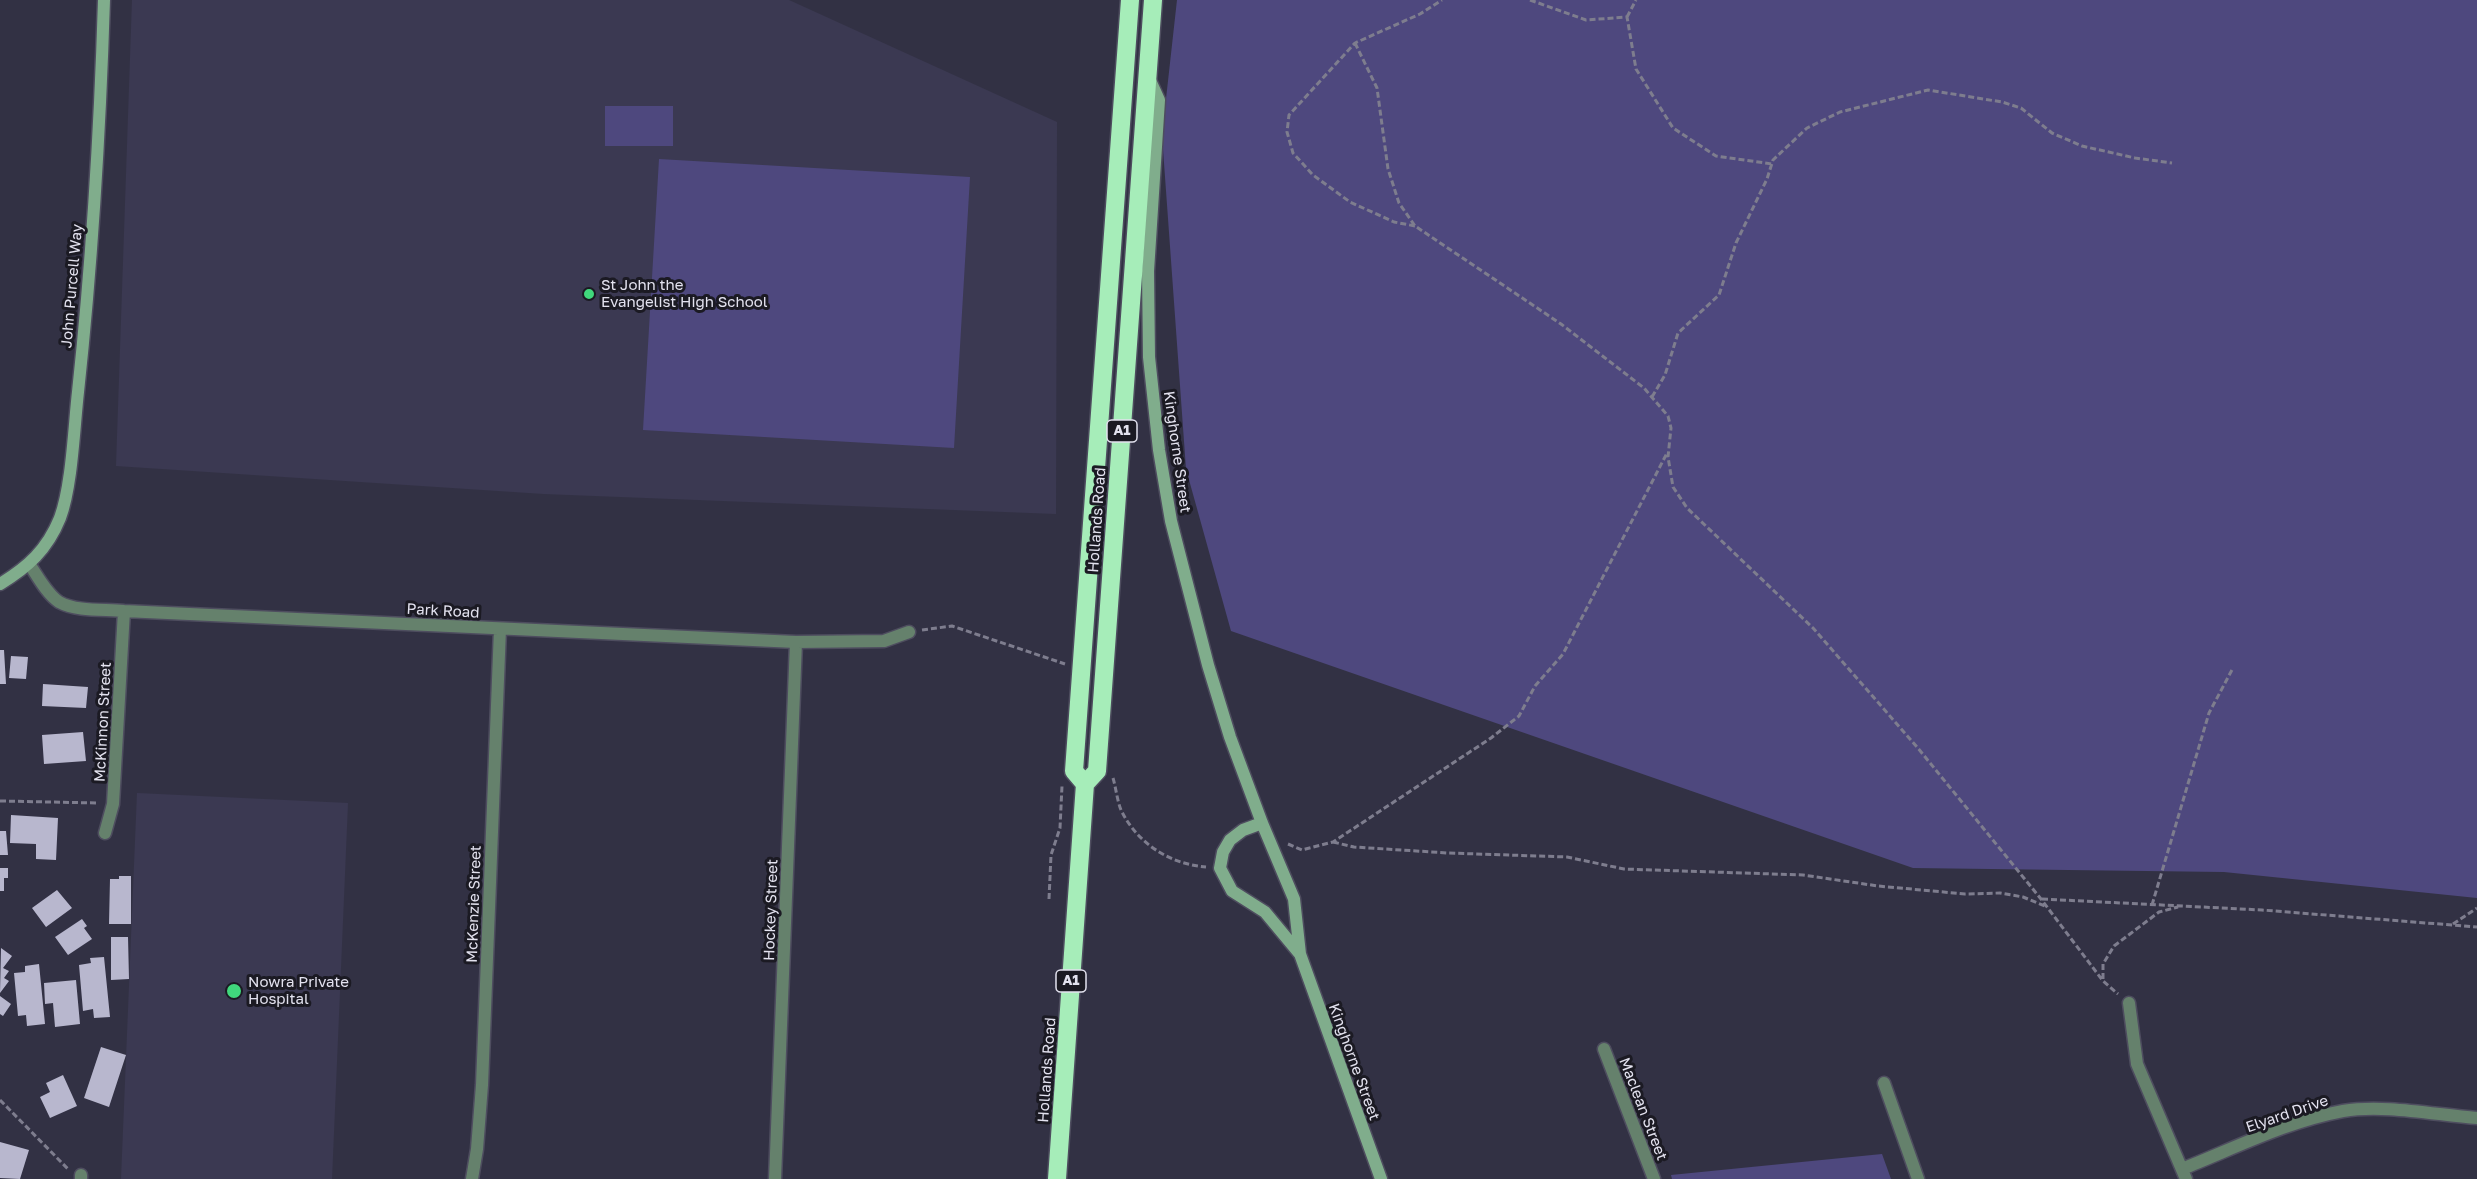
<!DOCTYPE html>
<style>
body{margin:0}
canvas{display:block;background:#323144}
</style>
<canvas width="2477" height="1179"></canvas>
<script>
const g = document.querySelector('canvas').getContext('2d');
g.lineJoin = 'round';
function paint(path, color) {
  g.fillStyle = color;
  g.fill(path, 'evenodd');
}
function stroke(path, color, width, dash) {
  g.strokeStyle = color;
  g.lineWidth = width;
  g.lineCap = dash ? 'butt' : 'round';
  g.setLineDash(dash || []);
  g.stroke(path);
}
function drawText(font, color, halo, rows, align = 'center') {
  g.font = font + ' "Golos Text",sans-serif';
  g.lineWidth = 6;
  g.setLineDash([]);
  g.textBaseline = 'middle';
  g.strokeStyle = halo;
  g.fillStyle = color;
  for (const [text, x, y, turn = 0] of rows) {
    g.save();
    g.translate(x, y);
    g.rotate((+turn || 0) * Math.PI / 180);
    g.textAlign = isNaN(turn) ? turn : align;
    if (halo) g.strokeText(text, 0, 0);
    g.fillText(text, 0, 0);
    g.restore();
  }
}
const built = new Path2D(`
 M132,0h657l268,122 -1,392 -512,-20 -428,-28z
 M137,793l211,10 -16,376h-211z`);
const green = new Path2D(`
 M1177,0h1300v898l-253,-26 -311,-4 -682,-237 -45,-162 -24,-334z
 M605,106h68v40h-68z
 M659,159l311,18 -16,271 -311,-18z
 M1882,1154l9,25h-219l-1,-4z`);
const building = new Path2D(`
 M0,650h4l2,34h-6z
 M11,656l17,1 -2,22 -17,-1z
 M43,684l45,3 -2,21 -44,-2z
 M83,732l3,29 -42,3 -2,-29z
 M11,815l47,3 -2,42 -20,-1v-15l-26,-1z
 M0,831h6l2,24h-8z
 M0,868h8v10h-4v13h-4z
 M119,876h12v48h-22l1,-45h9z
 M57,890l15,18 -26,19 -14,-19z
 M82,919l5,7 -3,2 8,11 -24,16 -13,-18z
 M111,937h17l1,42 -18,1z
 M1,948l11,8 -9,12 6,3 -5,7 5,3 -9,12z
 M104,957l6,60 -16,1 -1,-9 -10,2 -4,-46 12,-2 -1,-5z
 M39,964l6,60 -18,2 -1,-11 -8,1 -4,-43 11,-1v-6z
 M76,980l4,44 -25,3 -2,-24 -8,1 -1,-21z
 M0,996l11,8 -8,12 -3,-2z
 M101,1047l25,8 -17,52 -25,-9z
 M63,1075l14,31 -27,12 -10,-21 10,-5 -4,-9z
 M0,1142l29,8 -9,29 -20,-1z`);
const path = new Path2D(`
 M1530,0l56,20 41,-3 9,52 37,59 43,28 56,8
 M1627,17l9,-17
 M1355,43l22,45 11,81 11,34 16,23 146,98 83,64 24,28 3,12 -3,29 5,30 14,21 126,120 104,119 124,152 62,82 15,13
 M1415,226l-21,-4 -44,-20 -37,-27 -20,-22 -6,-21 2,-17 66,-72 65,-29 22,-14
 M1652,397l13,-22 13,-42 41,-38 17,-52 31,-64 6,-19 34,-32 33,-16 88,-22 74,12 19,6 31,25 30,13 53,12 37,5
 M922,630l30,-4 113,38
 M1113,778c3,10 4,22 8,32 16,33 48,54 85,57
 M0,801l99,2
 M1333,842l21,5 94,6 119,4 57,12 179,6 75,11 87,8 35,-1 23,4 22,9
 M1288,844l14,6 31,-8 158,-104 28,-22 16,-30 28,-32 104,-201
 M1049,899l2,-44 9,-27 2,-42
 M2042,899l220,11 215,17
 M2152,905l57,-192 24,-45
 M2453,924l24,-16
 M2103,979v-15l11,-18 45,-34 19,-5
 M0,1100l68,69`);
const street = new Path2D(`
 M30,565c8,12 17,29 29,37 18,10 46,7 65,9l672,31 88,-1 25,-9
 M105,833l8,-29 11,-193
 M2129,1003l8,61 49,115
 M1604,1049l50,130
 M1884,1083l34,96
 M2182,1169c53,-21 106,-48 161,-58 41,-7 93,4 134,7
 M81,1175v4
 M472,1179l5,-30 5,-64 18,-456
 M775,1179l21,-537`);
const secondary = new Path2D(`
 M1149,78l10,22 -11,171 1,86 10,93 12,71 37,144 22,72 32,86 32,76 6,55 81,225
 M0,584c28,-17 47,-34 60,-66 12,-32 14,-91 18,-126 14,-130 22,-261 26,-392
 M1262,823l-19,7 -13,10 -7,12 -3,16 12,23 33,21 34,41`);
const highway = new Path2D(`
 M1085,784l-11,-13 56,-771
 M1057,1179l28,-395 12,-13 56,-771`);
const markers = [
 [589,294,6,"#40d77c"],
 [234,991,8,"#40d77c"]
];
const shields = [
 [1122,431,30],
 [1071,981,30]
];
const shieldNames = [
 ["A1",1122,431],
 ["A1",1071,981]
];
const poiNames = [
 ["St John the",601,285],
 ["Evangelist High School",601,302],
 ["Nowra Private",248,982],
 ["Hospital",248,999]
];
const streetNames = [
 ["John Purcell Way",72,286,-85],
 ["Kinghorne Street",1177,452,82],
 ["Hollands Road",1097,520,-86],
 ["Park Road",443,611,3],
 ["McKinnon Street",103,722,-87],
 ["McKenzie Street",474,904,-88],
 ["Hockey Street",771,910,-88],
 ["Kinghorne Street",1354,1062,70],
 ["Hollands Road",1047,1070,-86],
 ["Maclean Street",1643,1109,69],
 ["Elyard Drive",2287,1114,-19]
];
paint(built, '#3b3952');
paint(green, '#4e487e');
paint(building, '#b8b7ce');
stroke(street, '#4e4d5f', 15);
stroke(secondary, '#4e4d5f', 15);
stroke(highway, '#4e4d5f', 21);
stroke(path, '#7e7d8e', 3, [6, 3]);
stroke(street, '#65816c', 12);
stroke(secondary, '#80ad8c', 12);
stroke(highway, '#a6edb9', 18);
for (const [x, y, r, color] of markers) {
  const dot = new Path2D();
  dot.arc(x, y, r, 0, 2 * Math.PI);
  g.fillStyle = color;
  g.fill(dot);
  stroke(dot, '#1b1a23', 2);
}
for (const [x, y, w] of shields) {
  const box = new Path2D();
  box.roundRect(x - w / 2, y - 11, w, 22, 4.5);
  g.fillStyle = '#1b1a23';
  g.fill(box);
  stroke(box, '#e3e2ef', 1.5);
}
drawText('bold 14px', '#e3e2ef', null, shieldNames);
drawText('15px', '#e3e2ef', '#1b1a23', poiNames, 'left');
drawText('15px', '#e3e2ef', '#1b1a23', streetNames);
</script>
